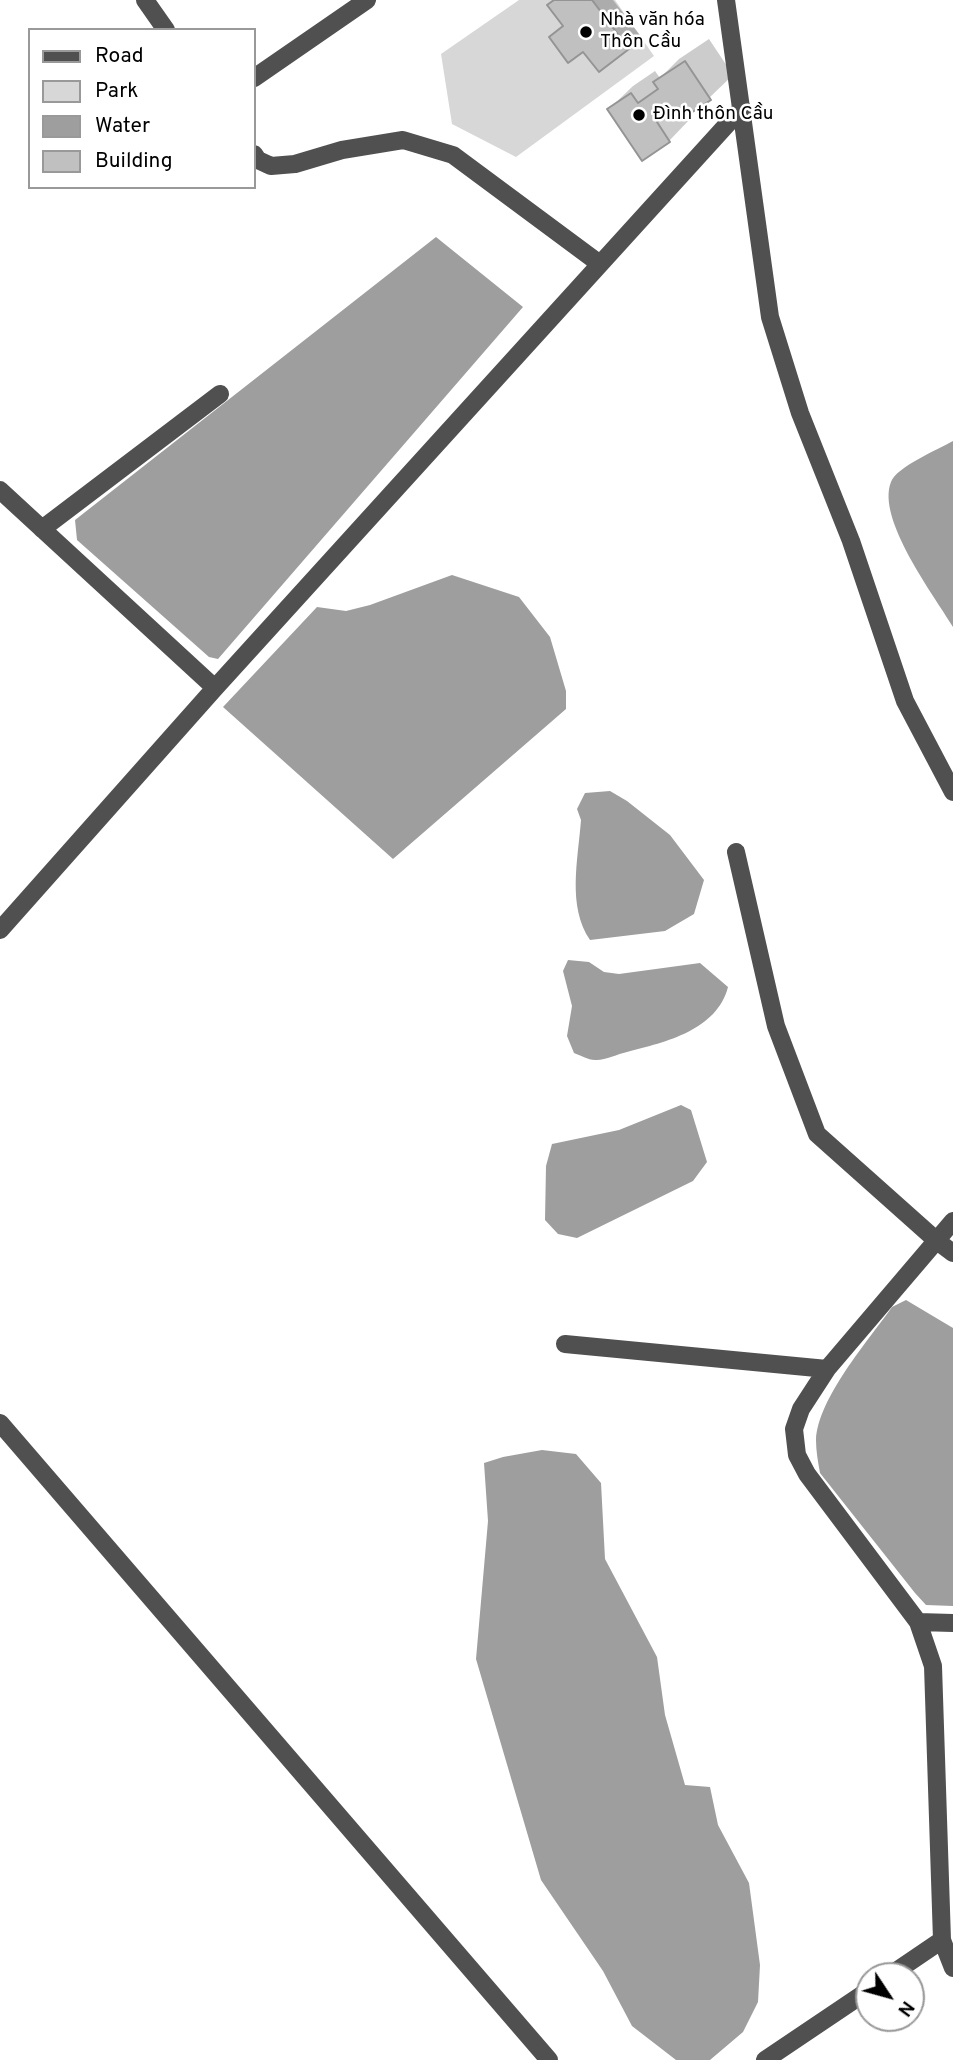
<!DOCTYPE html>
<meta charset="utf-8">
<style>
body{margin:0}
#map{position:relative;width:953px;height:2060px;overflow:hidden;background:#fff;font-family:Overpass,sans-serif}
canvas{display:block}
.legend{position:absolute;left:28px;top:28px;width:228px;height:161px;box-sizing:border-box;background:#fff;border:2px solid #999;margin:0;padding:9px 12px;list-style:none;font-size:21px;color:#000}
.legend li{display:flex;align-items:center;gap:14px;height:35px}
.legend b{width:35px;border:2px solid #999}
.north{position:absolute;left:855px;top:1962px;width:70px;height:70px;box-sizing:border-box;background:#fff;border:2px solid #999;border-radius:50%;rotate:126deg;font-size:19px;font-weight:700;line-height:28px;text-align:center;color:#000}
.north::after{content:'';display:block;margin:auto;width:24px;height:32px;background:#000;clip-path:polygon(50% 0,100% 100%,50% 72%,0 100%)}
</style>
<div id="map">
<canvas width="953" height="2060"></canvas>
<ul class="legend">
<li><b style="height:9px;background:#505050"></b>Road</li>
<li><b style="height:19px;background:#d7d7d7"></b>Park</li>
<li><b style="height:19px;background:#9e9e9e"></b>Water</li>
<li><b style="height:19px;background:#c0c0c0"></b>Building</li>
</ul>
<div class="north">N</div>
</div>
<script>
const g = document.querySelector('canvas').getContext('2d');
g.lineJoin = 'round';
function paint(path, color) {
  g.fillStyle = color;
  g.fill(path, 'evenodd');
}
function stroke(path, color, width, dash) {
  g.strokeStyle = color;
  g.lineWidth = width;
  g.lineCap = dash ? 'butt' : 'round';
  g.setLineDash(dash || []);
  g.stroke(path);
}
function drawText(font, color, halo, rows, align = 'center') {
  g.font = font + ' Overpass,sans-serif';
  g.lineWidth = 5;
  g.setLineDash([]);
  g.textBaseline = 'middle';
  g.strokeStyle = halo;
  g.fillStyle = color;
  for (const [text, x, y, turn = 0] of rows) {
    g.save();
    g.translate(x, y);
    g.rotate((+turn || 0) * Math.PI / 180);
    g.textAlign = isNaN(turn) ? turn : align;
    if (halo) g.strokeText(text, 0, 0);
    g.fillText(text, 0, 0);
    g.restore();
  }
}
const green = new Path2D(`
 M519,0h96l39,56 -138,101 -64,-33 -11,-70z`);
const water = new Path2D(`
 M436,237l87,70 -305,352 -9,-2 -132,-117 -2,-20z
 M953,441v186c-19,-32 -77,-108 -62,-145 5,-15 48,-33 62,-41z
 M452,575l67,22 31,40 16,54v18l-173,150 -170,-152 94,-100 29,4 24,-6z
 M610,791l17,10 43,34 34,45 -10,34 -29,17 -75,9c-23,-34 -12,-80 -9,-120l-4,-11 8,-16z
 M568,960l21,2 15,10 15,2 81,-11 28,24c-11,43 -62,55 -101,65 -10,2 -23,9 -32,8 -7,0 -15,-5 -21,-7l-7,-17 5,-30 -9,-35z
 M681,1105l10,5 16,52 -14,19 -116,57 -19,-4 -13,-14 1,-54 6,-22 67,-14z
 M906,1300l47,28v278l-27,-1 -11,-12 -95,-120c-2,-11 -4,-22 -4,-33 2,-42 52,-99 76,-133z
 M542,1450l34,4 25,29 4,76 52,98 8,58 20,70 25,2 8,38 31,58 11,82 -2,37 -15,30 -33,28h-34l-44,-34 -29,-55 -62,-91 -65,-221 12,-138 -4,-58 19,-6z`);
const shadow = new Path2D(`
 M555,0h58l27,35 -12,12 -44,2 -33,-12 13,-13z
 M709,39l24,36 -24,23 -20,14 3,5 -23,24 -26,17 -34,-49 24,-23 22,-15 5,7 19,-19z`);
const building = new Path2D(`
 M554,0h38l37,49 -30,23 -16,-20 -15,11 -19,-26 14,-11 -16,-21z
 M685,61l26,39 -31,20 -7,-10 -16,12 13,20 -28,19 -35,-52 24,-16 7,10 20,-14 -5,-7z`);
const minor = new Path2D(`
 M145,0l21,30
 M726,0l44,317 30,96 51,128 54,160 48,91
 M254,78l113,-78
 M254,154l4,6 13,6 24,-2 47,-14 61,-10 50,15 147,109
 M0,490l215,198
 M42,529l178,-135
 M736,852l40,174 41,108 120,107 16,12
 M0,930l215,-242 527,-580
 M953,1221l-126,148 -26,40 -7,20 3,26 10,19 111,148 15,44 9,274 11,28
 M565,1344l262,25
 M0,1423l549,637
 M918,1622l35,1
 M889,1976l53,-36
 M765,2060l104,-70`);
const markers = [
 [586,32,7,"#000"],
 [639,115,7,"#000"]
];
const poiNames = [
 ["Nhà văn hóa",600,21],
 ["Thôn Cầu",600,43],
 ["Đình thôn Cầu",653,115]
];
paint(green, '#d7d7d7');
paint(water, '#9e9e9e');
paint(shadow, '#0003');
paint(building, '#c0c0c0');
stroke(building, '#949494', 2);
stroke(minor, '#505050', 18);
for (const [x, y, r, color] of markers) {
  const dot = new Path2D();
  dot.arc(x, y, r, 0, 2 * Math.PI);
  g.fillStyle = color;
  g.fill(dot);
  stroke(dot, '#fff', 2.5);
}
drawText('19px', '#000', '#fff', poiNames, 'left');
</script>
